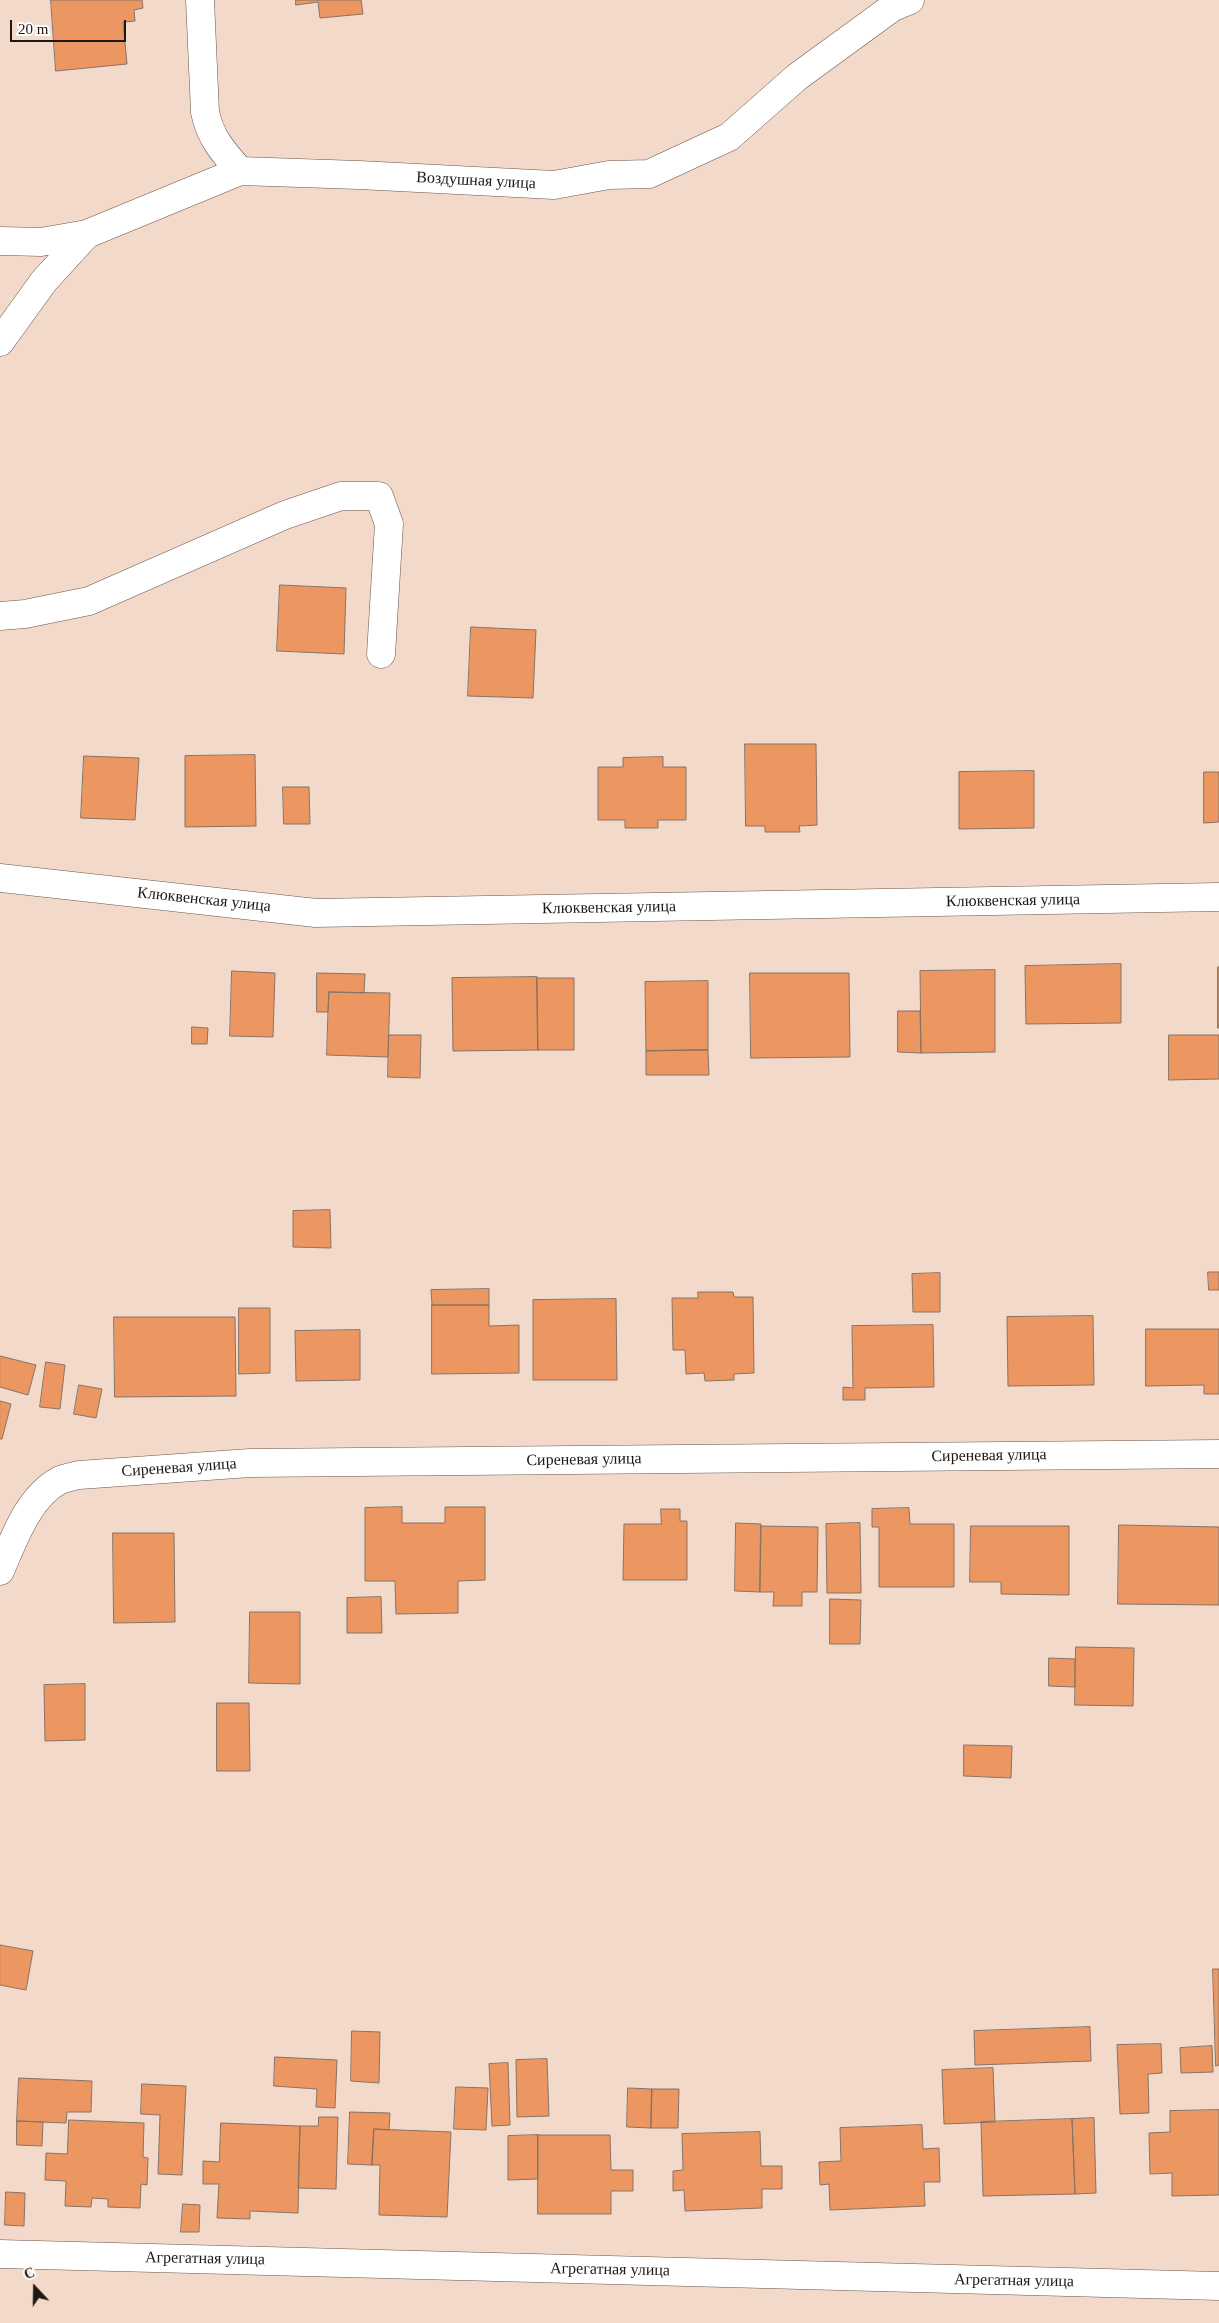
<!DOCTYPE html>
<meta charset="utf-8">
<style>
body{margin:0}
#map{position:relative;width:1219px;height:2323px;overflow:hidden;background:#f2d9ca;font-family:"Times New Roman",serif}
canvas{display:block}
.north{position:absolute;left:10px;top:2263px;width:50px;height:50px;-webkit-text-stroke:4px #fff;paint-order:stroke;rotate:339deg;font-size:14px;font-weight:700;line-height:20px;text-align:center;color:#1f1712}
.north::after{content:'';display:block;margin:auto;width:18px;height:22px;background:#1f1712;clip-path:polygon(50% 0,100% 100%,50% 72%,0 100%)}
.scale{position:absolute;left:10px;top:20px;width:116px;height:22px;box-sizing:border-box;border:2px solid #1f1712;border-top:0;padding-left:6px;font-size:15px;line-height:18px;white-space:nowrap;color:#1f1712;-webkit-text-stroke:4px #fff;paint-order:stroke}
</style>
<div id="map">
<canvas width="1219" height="2323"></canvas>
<div class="north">С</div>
<div class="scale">20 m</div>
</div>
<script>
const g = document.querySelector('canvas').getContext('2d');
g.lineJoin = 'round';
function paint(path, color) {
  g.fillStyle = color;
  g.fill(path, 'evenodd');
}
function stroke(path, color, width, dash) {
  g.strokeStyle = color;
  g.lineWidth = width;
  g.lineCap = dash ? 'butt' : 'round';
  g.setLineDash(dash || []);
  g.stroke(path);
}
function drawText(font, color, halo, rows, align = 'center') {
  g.font = font + ' "Times New Roman",serif';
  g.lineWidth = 4.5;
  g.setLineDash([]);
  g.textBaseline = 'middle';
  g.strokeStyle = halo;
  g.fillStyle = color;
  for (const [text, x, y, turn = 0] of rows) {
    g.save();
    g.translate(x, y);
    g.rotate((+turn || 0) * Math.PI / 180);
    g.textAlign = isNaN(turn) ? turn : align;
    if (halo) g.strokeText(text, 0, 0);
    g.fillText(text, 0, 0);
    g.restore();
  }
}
const building = new Path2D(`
 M51,0h91l1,8 -9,2 1,11 -12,1 4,42 -71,7z
 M296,0h65l2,14 -43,4 -2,-16 -22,3z
 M280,585l66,3 -2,66 -67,-3z
 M471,627l65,3 -3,68 -65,-2z
 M745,744h71l1,81 -18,1 1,6h-35v-6h-19z
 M255,755l1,71 -71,1v-71z
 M84,756l55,2 -4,62 -54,-2z
 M663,757v10h23v53h-28v8h-33v-8h-27v-53h25v-9z
 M1034,771v57l-75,1v-57z
 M1204,772h15v50l-15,1z
 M283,787h26l1,37h-26z
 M1121,964v59l-95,1 -1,-58z
 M1218,967h1v61h-1z
 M995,970v82l-74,1 -1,-82z
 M232,971l43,2 -2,64 -43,-1z
 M317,973l48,1 -1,19 -35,-1 -1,20h-11z
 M750,973h99l1,84 -99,1z
 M537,977l1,73 -85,1 -1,-73z
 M537,978h37v72h-36z
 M708,981v69l-62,1 -1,-69z
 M329,992l61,1 -2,64 -61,-2z
 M898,1011h22l1,42 -23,-1z
 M192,1027l16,1 -1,16h-15z
 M389,1035h32l-1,43 -32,-1z
 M1169,1035h50v44l-50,1z
 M708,1050l1,25h-63v-24z
 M330,1210l1,38 -38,-1v-36z
 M1208,1272h11v18h-10z
 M940,1273v39h-27l-1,-38z
 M489,1289v16h-57l-1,-15z
 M698,1292h35l1,5h19l1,76 -20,1v6l-29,1 -1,-8 -18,1 -1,-24h-12l-1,-52h26z
 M616,1299l1,81h-84v-80z
 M432,1305h57v21l30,-1v48l-87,1z
 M239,1308h31v65l-31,1z
 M1093,1316l1,69 -86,1 -1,-69z
 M114,1317h121l1,79 -121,1z
 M933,1325l1,62 -69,1v12h-22v-13l10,1 -1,-62z
 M1146,1329h73v65h-15v-9l-58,1z
 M360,1330v50l-64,1 -1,-50z
 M0,1356l36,9 -8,30 -28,-8z
 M46,1362l19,3 -5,44 -20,-2z
 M79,1385l23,4 -6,29 -22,-4z
 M0,1401l11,3 -9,35h-2z
 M402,1507v16h43v-16h40v73l-27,1v32l-62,1 -1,-33h-30v-73z
 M909,1508l1,16h44v63h-75v-60h-7v-18z
 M661,1509h19v12h7v59h-64l1,-56h37z
 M736,1523l25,1 -1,68 -25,-1z
 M860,1523l1,70h-34l-1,-69z
 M1119,1525l100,2v78l-101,-1z
 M761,1526l57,1 -1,65h-15v14h-29l1,-14h-14z
 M971,1526h98v69l-68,-1v-12h-31z
 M113,1533h61l1,89 -61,1z
 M381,1597l1,36h-35v-35z
 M830,1599l31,1 -1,44h-30z
 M250,1612h50v72l-51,-1z
 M1076,1647l58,1 -1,58 -58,-1z
 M1049,1658l26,1v28l-26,-1z
 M85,1684v56l-40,1 -1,-56z
 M217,1703h32l1,68h-33z
 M964,1745l48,1 -1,32 -47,-2z
 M0,1945l33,6 -7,39 -26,-5z
 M1213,1969h6v96l-3,1z
 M1090,2027l1,34 -116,4 -1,-34z
 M352,2031l28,1 -1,51 -28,-2z
 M1161,2044l1,29 -14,1 1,39 -29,1 -3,-69z
 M1212,2046l1,26 -32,1 -1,-25z
 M275,2057l62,3 -2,48 -19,-1 1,-18 -43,-3z
 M547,2059l2,57 -32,1 -1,-57z
 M508,2063l2,62 -18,1 -3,-62z
 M993,2068l2,54 -51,2 -2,-54z
 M19,2078l73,3 -1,31h-24l-1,11 -49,-2z
 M142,2084l44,2 -4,89 -24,-1 2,-59 -19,-1z
 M456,2087l32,1 -2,42 -32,-1z
 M628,2088l24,1 -1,39 -24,-1z
 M652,2089h27l-1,39h-27z
 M1219,2110v85l-47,1v-23l-22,1 -1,-41 21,-1v-21z
 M350,2112l40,1 -1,17 -15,-1 -2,36 -24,-1z
 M319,2117h19l-2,72 -38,-1 2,-62h18z
 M1094,2118l2,75 -21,1 -3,-75z
 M1072,2119l3,75 -92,2 -2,-74z
 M69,2120l75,3 -1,34 5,1 -1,27 -6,-1 -1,24 -32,-1v-8l-16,-1 -1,9 -26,-1 1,-25 -21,-1 1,-27 21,1z
 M17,2121l26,1 -1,24 -25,-1z
 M221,2123l79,3 -2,87 -48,-2v8l-33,-1 2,-34h-16v-23l16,1z
 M922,2125l1,24 16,-1 1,34h-16l1,24 -95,4 -1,-26 -9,1 -1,-23 22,-1 -1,-33z
 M374,2129l77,3 -4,85 -68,-2 1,-50h-8z
 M760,2132l1,34h21v23h-20v19l-77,3 -1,-21 -11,1v-20l10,-1 -1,-36z
 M538,2135h72l1,35h22v21h-22v23h-73z
 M538,2135v44l-30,1v-44z
 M6,2192l19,1 -1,33 -19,-1z
 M183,2204l17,1 -1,27h-18z`);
const street = new Path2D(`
 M200,0l5,112c5,25 18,40 35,59
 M0,241l41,1 46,-8 153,-63 119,4 195,10 55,-10 40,-1 80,-37 68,-60 96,-70 17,-7
 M0,342l44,-61 43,-47
 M0,616l25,-2 64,-13 196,-86 56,-19h38l10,28 -8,130
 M0,878l316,35 903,-16
 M0,1571c14,-32 28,-74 60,-91 6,-2 13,-4 19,-5l171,-12 969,-9
 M0,2254l1219,32`);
const streetNames = [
 ["Воздушная улица",476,181,3],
 ["Клюквенская улица",204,900,6],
 ["Клюквенская улица",1013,901,-1],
 ["Клюквенская улица",609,908,-1],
 ["Сиреневая улица",989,1456,-1],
 ["Сиреневая улица",584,1460,-1],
 ["Сиреневая улица",179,1468,-4],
 ["Агрегатная улица",205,2259,1],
 ["Агрегатная улица",610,2270,1],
 ["Агрегатная улица",1014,2281,1]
];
paint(building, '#ec9761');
stroke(building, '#887265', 1);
stroke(street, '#6b564a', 29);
stroke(street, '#fff', 28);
drawText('16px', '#1f1712', '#fff', streetNames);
</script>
